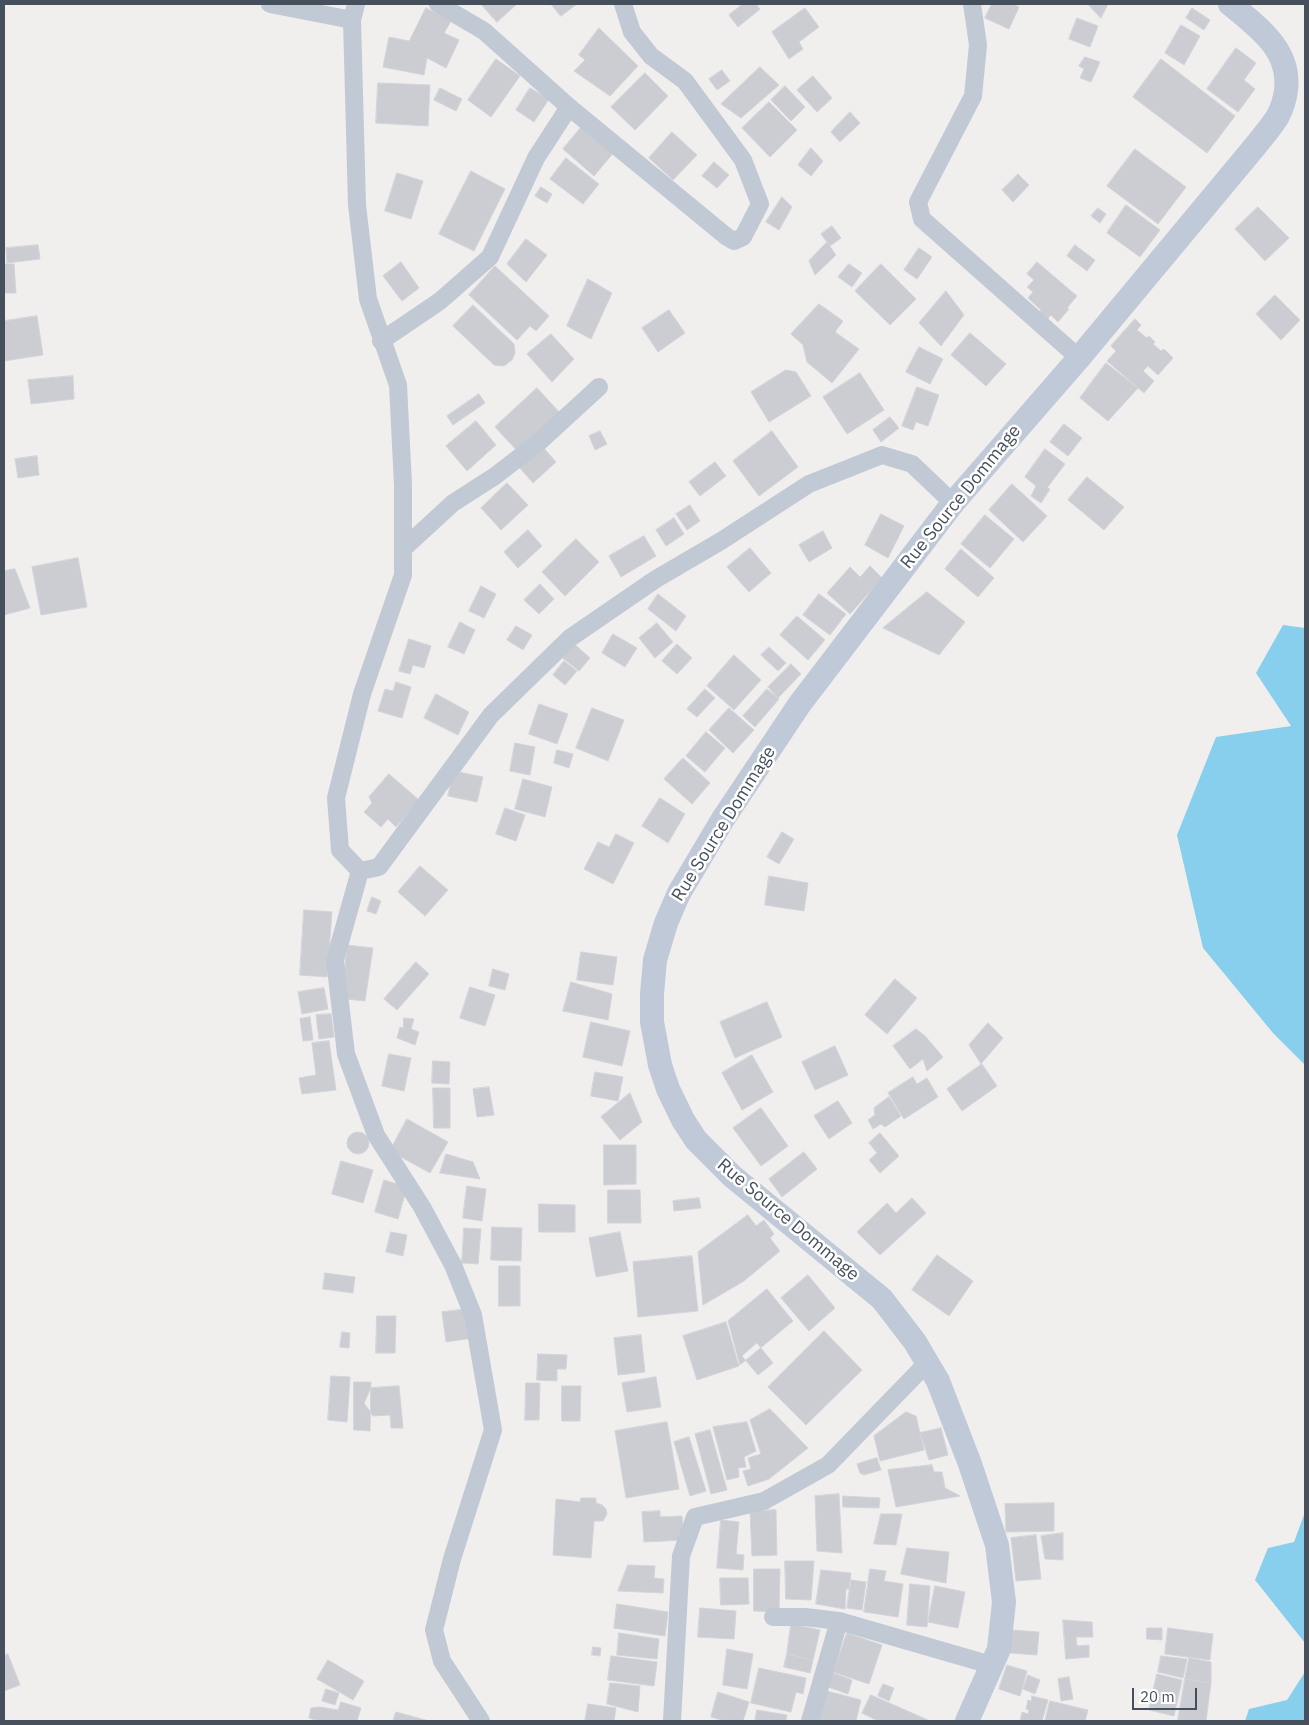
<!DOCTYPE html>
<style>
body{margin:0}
#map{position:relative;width:1309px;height:1725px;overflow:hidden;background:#f1eeee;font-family:"IBM Plex Sans",sans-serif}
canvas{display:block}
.frame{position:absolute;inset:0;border:5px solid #46505c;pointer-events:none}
.scale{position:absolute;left:1132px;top:1688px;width:65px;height:22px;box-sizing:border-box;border:2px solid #46505c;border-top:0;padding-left:6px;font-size:15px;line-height:18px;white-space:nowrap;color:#46505c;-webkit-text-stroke:4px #fff;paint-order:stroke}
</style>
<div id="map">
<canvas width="1309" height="1725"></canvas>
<div class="frame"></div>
<div class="scale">20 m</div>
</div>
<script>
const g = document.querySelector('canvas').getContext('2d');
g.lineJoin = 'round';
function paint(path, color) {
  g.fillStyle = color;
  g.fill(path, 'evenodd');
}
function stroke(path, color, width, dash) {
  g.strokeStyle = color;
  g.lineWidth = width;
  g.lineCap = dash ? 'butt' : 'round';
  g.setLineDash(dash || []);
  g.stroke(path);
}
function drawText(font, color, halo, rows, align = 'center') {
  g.font = font + ' "IBM Plex Sans",sans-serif';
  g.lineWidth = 5;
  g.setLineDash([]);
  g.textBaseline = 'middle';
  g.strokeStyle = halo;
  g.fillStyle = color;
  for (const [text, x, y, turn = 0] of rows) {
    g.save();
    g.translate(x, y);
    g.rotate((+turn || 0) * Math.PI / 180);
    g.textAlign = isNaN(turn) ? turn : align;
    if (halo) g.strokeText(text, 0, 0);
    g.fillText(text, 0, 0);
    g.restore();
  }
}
const water = new Path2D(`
 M1283,625l22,3v437l-32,-32 -70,-85 -26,-113 39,-98 75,-11 -35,-53z
 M1305,1512v131l-50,-63 13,-32 26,-6z
 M1305,1672v49h-60l4,-12 38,-9z`);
const building = new Path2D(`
 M481,4h36l-20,18z
 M551,4h26l-16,12z
 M743,4h13l4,5 -22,18 -9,-12z
 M992,4h21l6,3 -10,22 -24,-11z
 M1088,4h20l-7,14z
 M426,8l25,13 -7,12 15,7 -13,28 -19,-10 -3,17 -41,-8 6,-30 20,4z
 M805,8l14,19 -20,15 4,7 -14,10 -17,-27z
 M1192,8l18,12 -6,10 -18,-12z
 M1077,18l21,8 -8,21 -21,-8z
 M1181,25l19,11 -16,29 -19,-12z
 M599,28l39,38 -28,30 -36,-25 11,-11 -6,-5z
 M1236,48l20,15 -12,17 11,9 -17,23 -31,-23z
 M1085,57l15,5 -9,20 -11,-4 4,-9 -5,-3z
 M496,59l24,17 -29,41 -23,-17z
 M1161,59l74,57 -28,37 -74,-56z
 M760,67l19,18 -38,33 -20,-14z
 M722,70l8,11 -13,9 -8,-11z
 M645,73l23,23 -33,34 -24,-23z
 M813,76l19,22 -15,14 -20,-22z
 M378,83l52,2 -2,41 -52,-3z
 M785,86l20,21 -14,14 -20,-21z
 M440,88l22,11 -6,12 -22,-11z
 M530,88l19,11 -15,23 -18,-12z
 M769,102l28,28 -27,27 -28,-29z
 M850,112l10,11 -20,19 -9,-10z
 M583,125l32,26 -21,25 -31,-27z
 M672,132l25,23 -24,25 -24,-22z
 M811,148l12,13 -12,15 -13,-11z
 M1135,149l51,38 -28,37 -51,-38z
 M566,158l33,26 -16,20 -33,-25z
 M714,162l15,13 -12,13 -15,-12z
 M471,171l34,18 -31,62 -35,-17z
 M397,173l26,8 -12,38 -26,-8z
 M1018,174l11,11 -16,17 -11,-12z
 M541,187l11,7 -5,9 -12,-7z
 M782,197l10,10 -13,23 -13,-8z
 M1126,205l34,25 -20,27 -33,-24z
 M1258,207l31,31 -24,23 -30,-32z
 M1098,208l8,6 -6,9 -9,-7z
 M832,226l9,12 -11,8 -9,-12z
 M526,239l21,16 -21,27 -19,-18z
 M827,242l9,13 -21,20 -6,-14z
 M38,245l2,14 -33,4 -1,-15z
 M1075,245l20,15 -8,11 -20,-15z
 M919,248l13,9 -15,22 -13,-9z
 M401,262l18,26 -17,13 -19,-25z
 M1037,262l40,34 -10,12 2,1 -11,13 -7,-7 -5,6 -8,-7 3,-4 -13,-12 5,-6 -6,-5 7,-7 -7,-6z
 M4,264h10l2,29h-12z
 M849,264l13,9 -10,14 -14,-10z
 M881,264l35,35 -26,26 -35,-34z
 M495,266l54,50 -13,15 -6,-5 -13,14 -48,-45z
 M588,279l24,14 -21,46 -24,-13z
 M946,291l18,24 -23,31 -22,-23z
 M1275,295l25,25 -19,20 -25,-26z
 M819,304l24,17 -8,11 24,17 -27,34 -25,-21 -4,-17 -12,-11z
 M473,305l41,39 1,9 -3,7 -8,6 -10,-1 -41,-39z
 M669,310l16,23 -27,19 -16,-24z
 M37,316l6,39 -39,6v-40z
 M1135,319l6,6 -4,5 10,8 2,-2 6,6 -2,2 8,7 3,-2 9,9 -15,17 -10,-9 -5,5 11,10 -10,12 -37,-32 9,-10 -5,-5z
 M970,333l36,31 -20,22 -35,-31z
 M551,334l23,25 -22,23 -25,-28z
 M919,347l24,12 -13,25 -24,-12z
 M1106,363l32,25 -30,33 -28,-23z
 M786,370l10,2 15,24 -42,26 -18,-30z
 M860,373l24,37 -37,24 -24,-37z
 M73,376l1,23 -43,5 -3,-24z
 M917,387l22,8 -11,31 -12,-4 -3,8 -11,-4z
 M537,388l25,27 -42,39 -25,-27z
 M479,394l6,9 -32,22 -6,-9z
 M890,417l9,11 -18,14 -8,-12z
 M476,421l20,24 -29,26 -21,-25z
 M1064,424l18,14 -14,18 -18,-14z
 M600,431l7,13 -12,6 -6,-14z
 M772,431l26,36 -39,29 -26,-35z
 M542,446l14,16 -23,21 -14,-16z
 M1045,449l20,15 -18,24 3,1 -9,14 -10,-7 5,-10 -11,-9z
 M37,456l2,19 -21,3 -3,-19z
 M715,462l11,14 -26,20 -11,-14z
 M1087,477l37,30 -20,23 -36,-30z
 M507,483l21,22 -27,25 -20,-22z
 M1012,484l35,32 -24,26 -34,-32z
 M690,505l10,16 -13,9 -11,-16z
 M881,514l23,12 -16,32 -23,-13z
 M985,515l29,24 -24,29 -29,-24z
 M674,518l10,16 -18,12 -10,-16z
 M528,530l14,16 -24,22 -14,-16z
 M823,531l9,17 -23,14 -10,-17z
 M644,536l12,20 -35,21 -12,-21z
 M576,539l23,23 -34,34 -23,-24z
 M750,548l21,25 -22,19 -22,-25z
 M961,549l33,29 -16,19 -33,-28z
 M78,558l9,49 -46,8 -9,-48z
 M870,566l12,12 -32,36 -23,-21 23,-26 10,10z
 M15,569l15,39 -26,7v-44z
 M540,584l14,15 -15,15 -15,-14z
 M481,586l15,8 -12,24 -15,-7z
 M927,592l38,30 -26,33 -56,-27z
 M658,594l28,22 -10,15 -28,-22z
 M819,594l27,20 -16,21 -27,-20z
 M797,616l28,24 -17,20 -28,-25z
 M460,622l15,8 -11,24 -16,-7z
 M657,623l16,19 -18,16 -16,-20z
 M516,626l16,9 -9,15 -16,-10z
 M613,634l24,14 -12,19 -23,-14z
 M409,639l22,7 -7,22 -11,-3 -3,9 -11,-3z
 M572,642l18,16 -11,13 -19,-15z
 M677,644l15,14 -15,16 -15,-13z
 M769,647l17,16 -8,8 -17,-16z
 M734,655l27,25 -27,30 -27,-24z
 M564,661l13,10 -12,14 -12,-10z
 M791,664l10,10 -23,24 -10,-11z
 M396,682l15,5 -9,31 -24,-7 7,-22 8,2z
 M705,689l10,9 -18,19 -10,-8z
 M767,689l12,10 -24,28 -12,-11z
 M436,694l33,18 -11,23 -34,-17z
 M539,704l29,10 -11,30 -28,-10z
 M592,708l32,12 -16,41 -32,-13z
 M729,708l25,22 -21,23 -24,-23z
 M706,732l19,16 -20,24 -19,-16z
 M515,743l20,4 -5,28 -20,-4z
 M557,750l16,4 -4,14 -15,-5z
 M683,758l27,25 -18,21 -28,-25z
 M454,771l29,6 -6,25 -29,-6z
 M389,774l30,26 -23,27 -8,-8 -7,8 -17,-15 8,-9 -3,-6z
 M523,779l29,8 -7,30 -30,-8z
 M660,798l25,16 -17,29 -26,-17z
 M505,808l20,7 -9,26 -20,-7z
 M782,832l12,7 -15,25 -12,-7z
 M616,834l18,9 -21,41 -29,-15 14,-27 11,5z
 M420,866l28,24 -23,26 -27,-24z
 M769,876l39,7 -4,28 -39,-6z
 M372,897l9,4 -5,13 -9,-3z
 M304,910l28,2 -5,65 -27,-2z
 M347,945l26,3 -8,53 -19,-2 -2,-18z
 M581,952l36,5 -4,28 -36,-5z
 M416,962l13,12 -32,36 -13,-11z
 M493,969l16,5 -4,16 -16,-4z
 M895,979l22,19 -30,36 -22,-19z
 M571,982l41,12 -4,26 -45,-9z
 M470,987l25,8 -10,31 -25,-8z
 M324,988l4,21 -26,5 -4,-22z
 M767,1002l15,35 -47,21 -15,-36z
 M331,1014l3,23 -15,2 -3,-24z
 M310,1017l3,23 -10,1 -3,-22z
 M404,1018l10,1 -3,10 8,3 -4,13 -18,-7 3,-11 3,1z
 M591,1022l39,9 -8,35 -39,-9z
 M988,1023l15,15 -22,26 -12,-19z
 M916,1029l9,7 18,21 -16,14 -4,-12 -13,10 -17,-23z
 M329,1041l7,49 -34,4 -3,-16 17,-3 -4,-32z
 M835,1046l13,29 -33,15 -13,-28z
 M389,1054l22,4 -7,33 -22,-5z
 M752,1055l21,37 -31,18 -20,-37z
 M433,1061l17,1 -1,22 -17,-1z
 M982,1064l15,22 -35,25 -15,-22z
 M595,1072l28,5 -5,24 -27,-5z
 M913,1077l4,7 10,-6 11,19 -34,22 -16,-26z
 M489,1087l5,28 -17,2 -4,-28z
 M433,1088h17v40h-16z
 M630,1093l12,29 -22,18 -19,-23z
 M889,1097l12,19 -16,11 -4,-3 -8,5 -5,-9 7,-5 -1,-7z
 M838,1101l14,22 -23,16 -15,-23z
 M761,1108l27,38 -27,20 -28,-38z
 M407,1119l41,23 -18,31 -40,-22z
 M347 1143a11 11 0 1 1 22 0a11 11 0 1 1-22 0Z
 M880,1133l19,23 -19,17 -11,-13 8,-7 -8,-10z
 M604,1145h32v39l-32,1z
 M804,1152l13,17 -35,28 -13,-18z
 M446,1154l27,8 7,17 -40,-6z
 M341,1161l32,9 -10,33 -31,-9z
 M384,1180l23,7 -9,32 -23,-7z
 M467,1186l19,3 -4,32 -19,-3z
 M608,1190h32l1,33h-33z
 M699,1198l2,10 -27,3 -1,-10z
 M912,1198l14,15 -46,42 -23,-23 30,-29 9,10z
 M539,1204l36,1v27h-36z
 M748,1215l8,11 8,-6 10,14 -4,4 10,13 -36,30 -41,24 -5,-53z
 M492,1227l30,1 -1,33 -30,-1z
 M464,1228l17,1 -3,35 -16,-1z
 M391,1232l16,3 -4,21 -17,-4z
 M620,1232l8,39 -32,6 -7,-39z
 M937,1255l36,26 -24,35 -37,-26z
 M692,1256l6,55 -60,6 -5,-55z
 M499,1266h21v40h-21z
 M325,1273l30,4 -2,16 -30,-4z
 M808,1275l27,33 -26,23 -28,-33z
 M767,1289l26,32 -53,44 -12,-44z
 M469,1309l4,29 -27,4 -4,-30z
 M377,1316h19l-1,37h-19z
 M726,1322l13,44 -42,14 -14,-44z
 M824,1331l38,39 -56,55 -38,-38z
 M342,1332l8,1 -1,15 -9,-1z
 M641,1335l4,37 -27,3 -4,-37z
 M757,1343l16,20 -15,12 -16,-19z
 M538,1354l29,1 -1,14h-9v12l-20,-1z
 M331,1376l19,1 -3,45 -19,-2z
 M656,1377l5,30 -34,5 -5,-29z
 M354,1382h17l-1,49 -16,-1z
 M526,1383h14l-1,37h-14z
 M399,1386l4,42h-12l-1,-13 -17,1 -9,-13 7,-15z
 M562,1386h19l-1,35h-18z
 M770,1409l38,39 -39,31 -21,7 -5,-15 8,-2 -3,-11 13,-4 -11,-34z
 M906,1412l10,4 8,34 -44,11 -6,-25z
 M667,1422l12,67 -53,9 -11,-67z
 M747,1422l9,29 -12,6 2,10 -8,1 1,9 -12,3 -14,-53z
 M941,1428l7,27 -19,5 -9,-27z
 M710,1430l17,60 -16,4 -16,-60z
 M689,1437l17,54 -16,5 -16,-54z
 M877,1458l4,12 -17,5 -4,-2 -3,-9z
 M932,1465l2,7h8l3,16 15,8 -64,11 -8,-37z
 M839,1494l3,59 -25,-2 -2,-55z
 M843,1496l37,2 -1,10 -36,-1z
 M581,1498h15v5l6,2 4,4 1,5 -4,7h-9l-3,37 -38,-3 3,-56 24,3z
 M1054,1503v28l-48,1 -1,-28z
 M776,1510l1,45 -25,1 -2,-45z
 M660,1511v6l22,-1 2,24 -40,2 -2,-30z
 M881,1514h21l-6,31 -22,-1z
 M721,1520l18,2 -3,32 8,1 -1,15 -26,-2z
 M1063,1533v27l-18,-1 -4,-23z
 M1036,1535l5,44 -25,2 -5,-43z
 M907,1548l42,4 -3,31 -45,-9z
 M785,1561h29l-3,39 -25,-1z
 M628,1565l27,1 -1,12 10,1 -1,14 -45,-2z
 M754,1569h26l-1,43 -25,-1z
 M870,1569l16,2 -2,10 19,3 -5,33 -34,-5z
 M821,1570l30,3 -2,16h-3l-1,20 -29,-5z
 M720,1578h28l1,26 -28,1z
 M851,1580l15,2 -4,28 -15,-2z
 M910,1584l20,2 -3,41 -20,-2z
 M935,1586l30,6 -7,36 -30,-6z
 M617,1604l51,8 -3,24 -51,-8z
 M700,1608l36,3 -2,28 -36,-2z
 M1063,1620l29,2 1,15h-17l1,9 12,-1v12l-23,2z
 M791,1624l29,6 -7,30 -26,-6z
 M1147,1628h15v12l-15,-1z
 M1168,1628l45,6 -3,26 -45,-6z
 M1011,1630l28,2 -2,23 -27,-2z
 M619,1633l40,6 -2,20 -40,-4z
 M847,1633l35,12 -13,39 -36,-12z
 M593,1647l8,1 -1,8 -8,-1z
 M727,1649l26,5 -6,35 -24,-4z
 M8,1654l12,31 -16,6v-35z
 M787,1654l26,6 -3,13 -26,-6z
 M611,1656l46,6 -3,24 -46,-6z
 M1161,1656l26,3 -4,19 -25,-6z
 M1189,1658l22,4v21l-26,-4z
 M328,1660l36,21 -11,19 -36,-21z
 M1007,1665l20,6 -7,25 -21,-7z
 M759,1668l47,10 -3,16 -7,-2 -5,20 -40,-9z
 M833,1673l19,7 -4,14 -20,-7z
 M1157,1674l25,6 -8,36 -25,-6z
 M1028,1675l12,5 -5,14 -12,-5z
 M1069,1677l4,22 -12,2 -3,-22z
 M1185,1679l26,4 -5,38 -28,-1z
 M610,1683l30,3 -2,26 -31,-8z
 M883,1684l11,4 -5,13 -11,-5z
 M326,1689l13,4 -4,12 -13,-4z
 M827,1691l34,9 -5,21h-37z
 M718,1692l31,10 -6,19h-18l-14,-4z
 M871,1695l57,25 -1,1h-49l-16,-8z
 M1032,1696l16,4 -6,21h-22l2,-9 6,2 1,-4 -3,-1 2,-9 3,1z
 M1050,1701l38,9 -3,11h-40z
 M341,1702l20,6 -4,13h-38l-10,-3 2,-10 9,-1 18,3z
 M588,1704l28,4 -2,13h-29z
 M757,1710l30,5 -1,6h-31z
 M396,1712l33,9h-36z`);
const minor = new Path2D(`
 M270,4l82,16
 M356,4l-4,16 5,185 11,94 30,86 5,100v90l-41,119 -26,104 4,52 20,21
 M972,4l6,41 -5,51 -55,106 4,17 157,139
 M569,107l158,130 7,4 9,-4 17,-33 -17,-44 -58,-79 -34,-25 -19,-24 -9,-28
 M381,341l59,-40 50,-44 46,-99 33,-51 -85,-76 -46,-27
 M403,549l50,-46 42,-27 44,-34 60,-55
 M773,1617h32l34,4 152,44
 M481,1721l-39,-60 -8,-31 18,-71 41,-129 -20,-115 -20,-50 -31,-58 -46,-72 -30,-81 -11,-94 25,-89 19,-4 112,-152 79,-77 86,-59 65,-38 88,-57 73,-29 30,9 41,39
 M672,1721l9,-165 14,-39 69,-16 64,-36 100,-103
 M810,1721l29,-100`);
const secondary = new Path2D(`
 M967,1721l32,-72 5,-47 -7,-57 -27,-81 -32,-83 -23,-39 -33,-43 -150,-123 -36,-36 -13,-20 -15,-31 -8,-24 -8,-43v-28l3,-34 11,-37 13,-30 44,-74 76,-114 154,-202 126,-145 178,-214c7,-9 15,-18 21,-28 4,-8 7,-17 8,-26 5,-40 -28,-63 -56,-86`);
const streetNames = [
 ["Rue Source Dommage",961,497,-51],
 ["Rue Source Dommage",724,824,-58],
 ["Rue Source Dommage",788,1220,40]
];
paint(water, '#88cfee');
paint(building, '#cbcdd3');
stroke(building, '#d2d4da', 1);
stroke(minor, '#c1c9d4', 18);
stroke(secondary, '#c0c9d8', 24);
drawText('18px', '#46505c', '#fff', streetNames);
</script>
